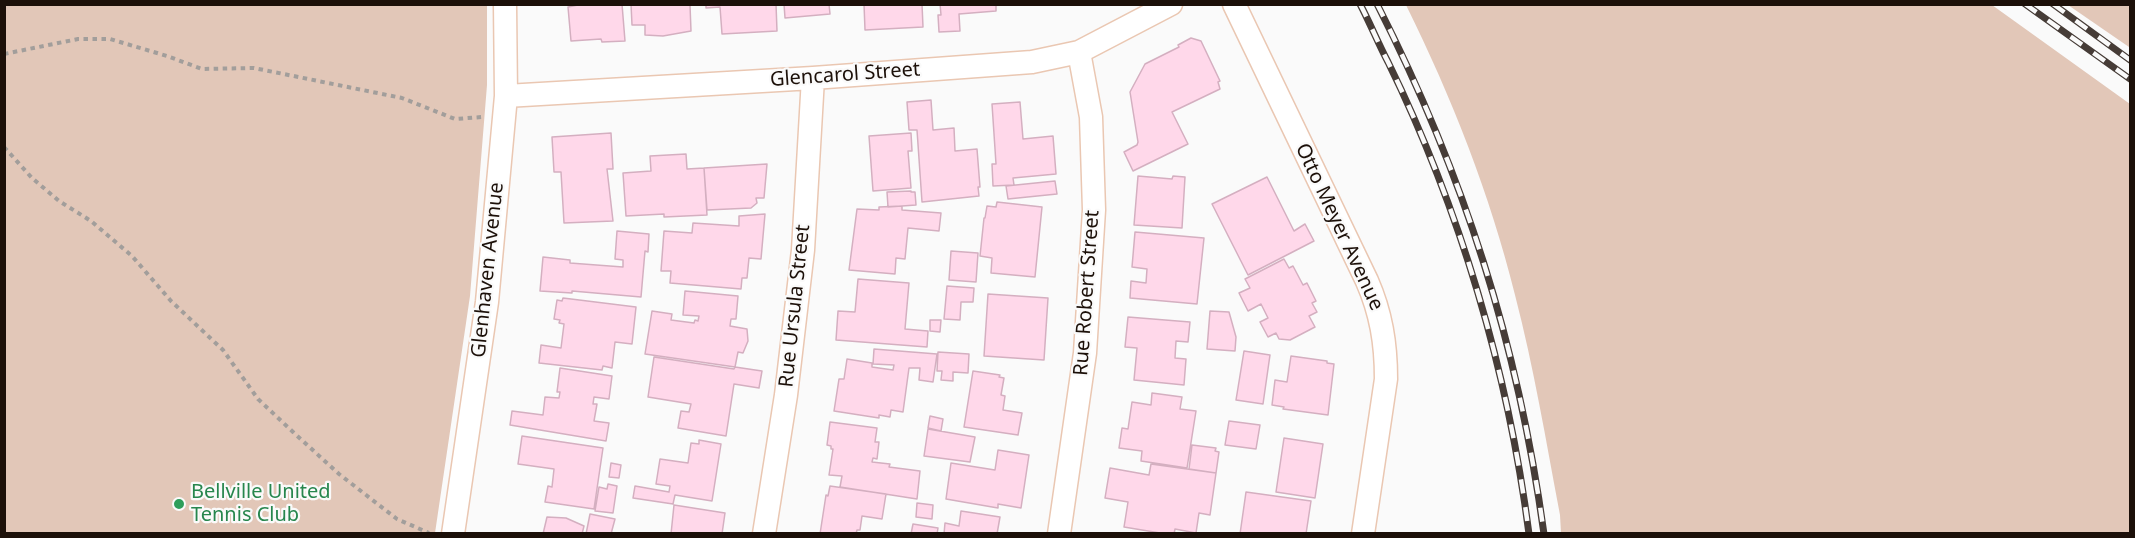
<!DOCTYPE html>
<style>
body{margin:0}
#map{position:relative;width:2135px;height:538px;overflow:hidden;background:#fafafa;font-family:"Noto Sans",sans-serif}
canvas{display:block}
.frame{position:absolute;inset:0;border:6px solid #1c1009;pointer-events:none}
</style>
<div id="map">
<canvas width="2135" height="538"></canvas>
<div class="frame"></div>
</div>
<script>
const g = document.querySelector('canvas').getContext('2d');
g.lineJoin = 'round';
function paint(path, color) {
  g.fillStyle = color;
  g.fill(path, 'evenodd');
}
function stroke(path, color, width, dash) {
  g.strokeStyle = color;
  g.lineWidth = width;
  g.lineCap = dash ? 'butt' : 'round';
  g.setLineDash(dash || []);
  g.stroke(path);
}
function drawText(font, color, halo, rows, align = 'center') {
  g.font = font + ' "Noto Sans",sans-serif';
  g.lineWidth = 4.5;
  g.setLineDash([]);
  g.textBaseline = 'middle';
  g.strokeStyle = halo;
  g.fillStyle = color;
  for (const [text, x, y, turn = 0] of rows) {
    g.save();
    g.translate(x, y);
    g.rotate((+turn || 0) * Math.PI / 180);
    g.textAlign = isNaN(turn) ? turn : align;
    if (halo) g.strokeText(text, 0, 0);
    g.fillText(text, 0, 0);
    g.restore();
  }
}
const green = new Path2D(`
 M4,5h483v80l-17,211 -35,237h-430z
 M1406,5h586l138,99v429h-569l-1,-18c-14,-74 -26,-147 -45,-220 -25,-101 -63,-197 -109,-290z
 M2068,5h62v43l-1,-1z`);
const building = new Path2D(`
 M583,4h39l3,37 -23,1 -1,-3 -30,2 -3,-34z
 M631,4l59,1 1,26 -28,5 -18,-1v-10h-13z
 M706,4h70l1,27 -55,3 -2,-27 -14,1z
 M784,4h45l1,10 -45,4z
 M864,4h58l1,23 -58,3z
 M940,4h56v7l-37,3 1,17 -21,1 -1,-17h3z
 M1191,38l10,3 19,40 -2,1 2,7 -48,23 16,32 -55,27 -9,-19 13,-7 1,-3 -8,-50 15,-28 34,-17 -1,-2z
 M931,100l2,30 21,-2 1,23 22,-2 3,38h-2l1,9 -57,6 -5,-72h-8l-2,-28z
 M1020,102l3,37 30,-3 3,38 -43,4 1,7 -21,1 -1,-22h4l-4,-60z
 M611,133l2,36h-6l6,52 -49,2 -3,-51h-7l-2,-35z
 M911,133l1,18h-4l3,37 -38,3 -4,-55z
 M686,154l1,15 17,-1 3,47 -43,2v-3l-38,2 -3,-43 28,-2 -1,-15z
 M767,164l-3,34h-8l1,5 -6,5 -44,2 -3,-42z
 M1138,176l34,3 1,-3 12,1 -3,51 -48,-3z
 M1267,177l27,54 11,-7 9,17 -66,34 -36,-71z
 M1055,181l2,13 -49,5 -2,-13z
 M911,191v1h4l1,13 -28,2 -1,-15z
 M997,202l45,5 -7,70 -44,-4 1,-15 -12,-2 4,-38h1l2,-12 9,1z
 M902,206v4l39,3 -2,18 -31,-3 -3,31 -9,-1 -1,16 -46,-4 8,-61 22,1v-3z
 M765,214l-4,45 -12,-1 -2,20h-5l-1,11 -71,-6 1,-12h-10l3,-40 28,2 1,-10 46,3v-10z
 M617,231l32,3 -1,18 -3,-1 -4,46 -69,-6v2l-32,-2 3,-34 27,3v3l53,4v-7l-8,-1z
 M1135,232l69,6 -7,66 -67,-6 1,-17 15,2 1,-14 -15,-2z
 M951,251l27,2 -2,29 -27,-2z
 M1284,259l5,9 4,-2 10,19 4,-2 9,18 -4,2 5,9 -8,4 6,11 -25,13 -11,-1 -3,-6 -8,4 -8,-15 8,-4 -7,-14 -13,7 -9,-18 11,-5 -5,-9z
 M858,279l51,4 -4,46 23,2 -1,16 -91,-7 2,-29 17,1z
 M947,286l27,2 -1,14h-12l-1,18 -16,-1z
 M685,291l53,5 -2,23h-5l-1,7 17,3 1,12 -5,12 -5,-1 -3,15 -90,-13 7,-43 20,3 -1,6 23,3 1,-3 3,1 1,-5 -16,-1z
 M988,294l60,4 -4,62 -60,-4z
 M563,298l73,9 -4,37 -17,-2 -3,26 -9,-2 -1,4 -63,-7 2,-18 20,3 3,-24 -5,-1 1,-3 -6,-1 3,-19 5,1z
 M1210,311l19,1 7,25 -1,14 -28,-2z
 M1128,317l62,5 -2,20 -12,-1 -1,17 11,1 -2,26 -50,-5 3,-32 -12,-1z
 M930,320h11l-1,12 -10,-1z
 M874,349l63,5 -4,28 -14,-2 1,-12h-11l-6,44 -12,-2 -1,7 -11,-2v3l-45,-7 5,-32h5l3,-20 25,4v4l21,3 1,-5 -21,-1z
 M1244,351l26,4 -7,49 -27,-4z
 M938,352l31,2 -1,19 -15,-1v9l-12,-1 1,-9h-5z
 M1291,356l36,5v2l7,1 -6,51 -45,-6 1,-2 -12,-2 3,-25 12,2z
 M654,357l80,12 1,-2 27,4 -3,17 -25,-4 -8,52 -48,-8 3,-17 8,1 2,-8 -43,-7z
 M560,368l52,8 -3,23 -15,-2 -1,7h4l-3,17 15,2 -3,18 -96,-16 2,-14 31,4 2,-18 14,1 1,-6h-3z
 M973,371l27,4 -1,2 5,1 -3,17 4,1 -2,14 19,3 -4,22 -54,-8z
 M1152,393l30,4 -2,12 16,2 -9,57 -46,-7 1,-10 -23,-3 3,-20 6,1 4,-27 19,3z
 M930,416l13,3 -2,12 -13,-3z
 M1229,421l31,4 -4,24 -31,-4z
 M830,422l47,6 -2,14h4l-2,17 -4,-1 -1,4 18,2 -1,3 31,4 -3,28 -77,-12 2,-11 -13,-1 4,-26h-2v-3l-4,-1z
 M928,429l47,8 -5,25 -46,-6z
 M522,436l81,12 -9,61 -49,-7 3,-16 4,1 2,-18 -36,-5z
 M1284,438l39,6 -8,54 -39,-6z
 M699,440l22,4 -9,57 -37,-6 -2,9 -40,-6 2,-12 34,6 1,-6 -14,-2 4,-25 28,4 3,-20 8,1z
 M1192,445l24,3 -1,3 4,1 -3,21 -27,-4z
 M998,450l31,5 -8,53 -23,-4v4l-52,-9 5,-36 44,7z
 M611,463l10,2 -2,13 -10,-1z
 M1151,464l65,9 -6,42 -11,-2 -3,20 -21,-4 -1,5h-8l-42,-7 4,-25 -23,-4 5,-30 39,7z
 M608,484l9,2 -4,27 -18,-2 4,-24 8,2z
 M830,486l56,8 -4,25 -20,-3 -2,14h-3l-1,4h-36l6,-39 2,1z
 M1246,492l65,9 -5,33h-66z
 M917,503l16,2 -1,14 -16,-2z
 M674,505l51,8 -3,21h-51z
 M961,511l39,6 -3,17h-53l1,-11 14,3z
 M590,514l25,5 -4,15h-25z
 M547,517l19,1 18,8 -2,8h-39z
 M913,524l25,4 -1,6h-26z`);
const path = new Path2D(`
 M4,54l74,-15h32l57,17 35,13 52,-1 148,30 53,21 27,-2
 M4,147l28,31 27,23 32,20 41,35 39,45 52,49 35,49 35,33 46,42 58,45 32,14`);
const minor = new Path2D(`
 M1234,4l133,277c14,32 19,62 19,98l-23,155
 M506,96l307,-18 219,-16 47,-10 92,-48
 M453,534l34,-232 19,-206 -1,-92
 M764,534l22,-139 17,-145 10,-172
 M1059,534l26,-181 9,-143 -3,-93 -12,-65`);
const rail = new Path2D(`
 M1360,4c10,19 18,39 28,58 72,147 120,309 141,472
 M1377,4c87,171 141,340 167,530
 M2025,4l105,75
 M2053,4l77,56`);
const markers = [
 [179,504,6,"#2e9e5b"]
];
const streetNames = [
 ["Glencarol Street",845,75,-4],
 ["Otto Meyer Avenue",1339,227,65],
 ["Glenhaven Avenue",488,270,-84],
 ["Rue Robert Street",1087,293,-86],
 ["Rue Ursula Street",795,306,-84]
];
const leisureNames = [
 ["Bellville United",191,492],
 ["Tennis Club",191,515]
];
paint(green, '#e2c7b8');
paint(building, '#ffd8ea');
stroke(building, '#d4afc0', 1.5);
stroke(minor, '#eac7b2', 25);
stroke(path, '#a29e9b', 4, [4.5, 4.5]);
stroke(minor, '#fff', 22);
stroke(rail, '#463c37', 7);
stroke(rail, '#fafafa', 4.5, [14]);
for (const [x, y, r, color] of markers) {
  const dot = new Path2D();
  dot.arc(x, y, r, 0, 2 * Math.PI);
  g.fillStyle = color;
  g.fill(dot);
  stroke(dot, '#fafafa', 2);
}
drawText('20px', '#1c1009', '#fafafa', streetNames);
drawText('20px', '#27864d', '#fafafa', leisureNames, 'left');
</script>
